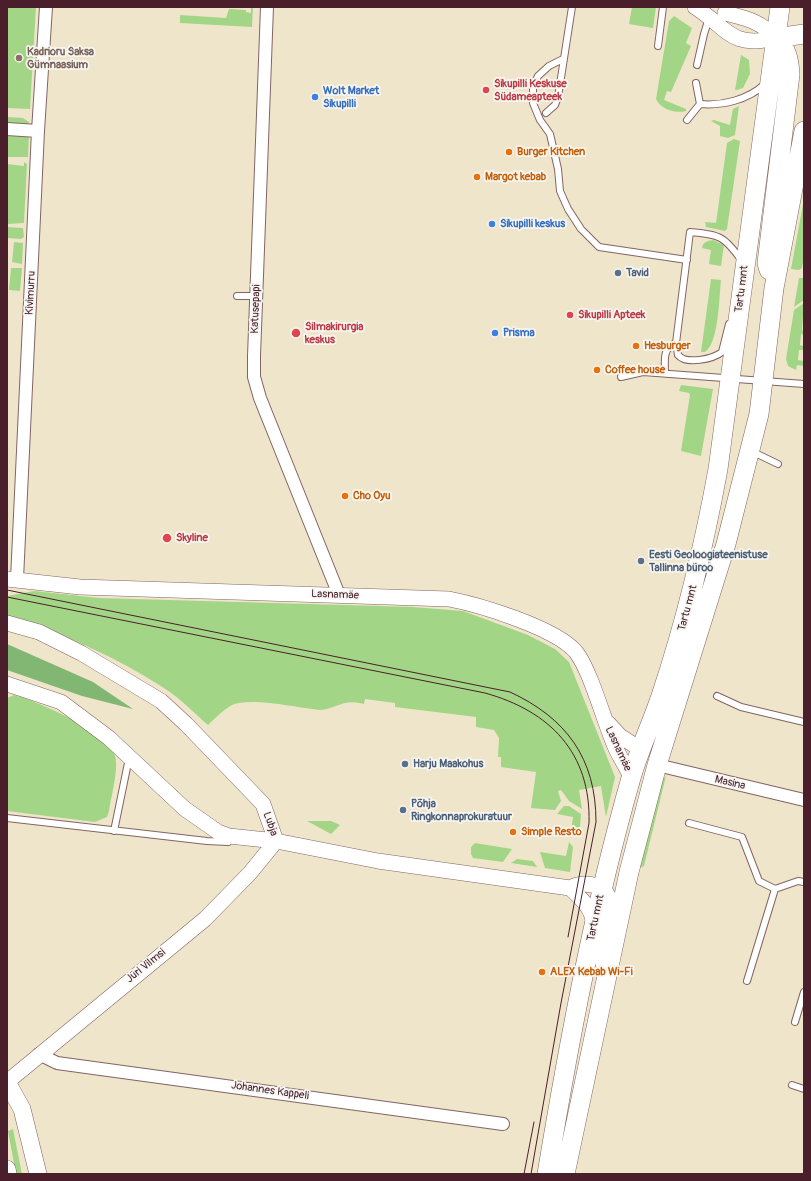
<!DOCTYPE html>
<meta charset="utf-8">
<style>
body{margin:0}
#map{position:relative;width:811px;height:1181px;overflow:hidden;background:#efe5cb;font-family:Pangolin,sans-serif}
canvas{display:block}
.frame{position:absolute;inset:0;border:8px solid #4a1f2b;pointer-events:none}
</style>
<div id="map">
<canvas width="811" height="1181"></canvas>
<div class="frame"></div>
</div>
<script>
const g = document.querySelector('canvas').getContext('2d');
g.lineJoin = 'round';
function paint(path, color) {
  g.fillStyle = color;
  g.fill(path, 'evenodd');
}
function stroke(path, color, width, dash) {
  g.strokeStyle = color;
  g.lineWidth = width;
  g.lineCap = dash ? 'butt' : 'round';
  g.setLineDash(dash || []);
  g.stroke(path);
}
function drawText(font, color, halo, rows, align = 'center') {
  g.font = font + ' Pangolin,sans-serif';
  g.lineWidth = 3.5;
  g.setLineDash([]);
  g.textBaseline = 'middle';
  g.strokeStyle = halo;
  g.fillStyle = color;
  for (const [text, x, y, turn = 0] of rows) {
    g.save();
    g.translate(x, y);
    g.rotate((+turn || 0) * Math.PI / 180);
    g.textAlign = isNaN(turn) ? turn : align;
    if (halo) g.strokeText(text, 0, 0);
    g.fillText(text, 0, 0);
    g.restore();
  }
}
const green = new Path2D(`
 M7,7h29l-6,102 -23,-1z
 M251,7h2l-1,20 -72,-4v-8l46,3 3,-9 17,1v2l5,1z
 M632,7h24l-3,21 -24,-4z
 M674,16l18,12 -6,15 5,3 -20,46 -4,-1 -3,9 22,9v2c-10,3 -26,-2 -30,-12l13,-78z
 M741,55l8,5 1,14 -7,14 -6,2h-2z
 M739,106l-4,29 -7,3 -8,-2v-10l-9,-5 3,-1 16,5 3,-16z
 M7,117l16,1 6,4 -1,2 -21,-1z
 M7,132l22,3 -1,22h-21z
 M734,139l6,2 -13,88 -2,2 -19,-4 -1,-5 11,1 11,-80z
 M24,162l3,2 -3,59 -17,1v-60l17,2z
 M804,199v57l-2,12 -3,2 -8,-1z
 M7,227l16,1 1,9 -3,2 -14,-1z
 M713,240l11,5 -3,21 -12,-2 2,-14 -9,-2c1,-6 5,-7 11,-8z
 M14,242l9,1 -1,21 -10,-2z
 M11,268h11l-2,23 -11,-1z
 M799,278h5v22l-10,7z
 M711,279l10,1c-2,17 -2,63 -16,72h-4z
 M804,303l-2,27 2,1v4l-3,-1 -1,11 4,1v4h-5l-1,10 6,1v5l-7,-1 -1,5 -8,-4 -2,-7 8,-49z
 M681,385l32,4 -12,67 -20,-5 9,-56 -1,-2 -10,-2z
 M34,591l65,7 314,9 50,4 65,24 27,14 14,13 46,115 -9,40 -5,-31 -22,4 3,19 -13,-8 -8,-11 -3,1 3,10 -6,9 -24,-2 5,-36 -35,-5v-10h-3l1,-19 -5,-8 -18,-3v-10l-81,-10v-4l-30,-4 -1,5c-22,-6 -26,5 -45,6 -21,-2 -68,-13 -87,-5 -9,5 -17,13 -24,20 -14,-12 -28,-27 -44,-37 -48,-31 -102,-55 -157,-72v-20z
 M14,695c23,6 94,37 101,61 4,13 -4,41 -6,55l-2,6 -12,5 -88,-11v-113z
 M666,776l-22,90 -7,3 24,-88z
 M564,806h5l12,8 -1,13 -9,4 2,-14 -16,-3z
 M307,821h24l9,4 -9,9z
 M569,842l4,5 -3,25 -25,-4 -5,-16 26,4z
 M475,843l37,6 -9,13 -30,-4 -2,-4v-7z
 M517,859l16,2 4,6 -26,-4z
 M13,1129l9,45h-6l-8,-43z`);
const forest = new Path2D(`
 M7,644l86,38 40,27 -51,-13 -75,-26z`);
const service = new Path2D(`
 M658,46l5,-39
 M563,59l-14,7 -11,10 -5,11v16l7,17 10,14 8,35 2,22 8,18 13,20 18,18 88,13
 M697,65l7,-31 5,-16
 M700,104c22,2 48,-4 65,-20
 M546,113l9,-8 3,-8 14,-90
 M687,120l13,-16 -4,-21
 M237,296h19
 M729,324l-7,28c-9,7 -36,13 -44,3l-2,-12 14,-111c30,2 35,5 52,29
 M665,373c0,-12 -3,-25 11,-30
 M621,377l22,-5 161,12
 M751,451l27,13
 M717,696l24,11 63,15
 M7,818l200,23 21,1
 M689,823l53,14 17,44 16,8
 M114,831l15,-73
 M747,981l28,-92 23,-8 6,1
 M795,1022l9,-30
 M792,1085l12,4`);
const minor = new Path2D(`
 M267,7l-13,349v21l6,21 79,197
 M7,129l31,2
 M17,579l21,-448 8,-124
 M657,765l147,35
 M39,1054l18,9 446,61`);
const tertiary = new Path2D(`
 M695,7c33,21 35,42 81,31
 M725,13c23,6 35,8 51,25
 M7,579l73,8 369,12c31,6 107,29 127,53 14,18 27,65 36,87 4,13 13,25 19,38
 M7,623l32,9 42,21 80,48 25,23 77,80 13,37
 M7,684l54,18 48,36 76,71 33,23 11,4 47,5 102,20 192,27
 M608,723l12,13 20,13
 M570,888c9,-5 17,-5 27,-2 26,10 6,49 4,68 0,6 4,15 6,21
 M570,888c12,11 23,21 24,38
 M7,1082l198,-163 45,-46 26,-32`);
const secondary = new Path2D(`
 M7,1082l15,27 16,65
 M7,1169l1,5`);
const primary = new Path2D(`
 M776,38l28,-4
 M769,270l-2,-7 23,-189c-1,-15 -3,-25 -14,-36
 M547,1174c22,-133 47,-266 84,-396 8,-28 21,-55 30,-82 25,-75 43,-150 57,-227l62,-462
 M565,1174l64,-302 28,-107 69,-221 33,-130 15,-126 30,-157`);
const tram = new Path2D(`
 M7,590l503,102c56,26 86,66 86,130l-35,181 -30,171
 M7,597l478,96c65,18 106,60 104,130l-21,114
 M524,1174l10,-52`);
const markers = [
 [19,58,4,"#8d6e63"],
 [486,90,4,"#e0444e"],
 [315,97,4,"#3f7fe0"],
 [509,152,4,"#e8710a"],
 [477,177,4,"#e8710a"],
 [492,224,4,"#3f7fe0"],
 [618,273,4,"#5c6f8a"],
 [570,315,4,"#e0444e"],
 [296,333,5,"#e0444e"],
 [495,333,4,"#3f7fe0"],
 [636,346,4,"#e8710a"],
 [597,370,4,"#e8710a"],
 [345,496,4,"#e8710a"],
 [167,538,5,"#e0444e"],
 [641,561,4,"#5c6f8a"],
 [405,764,4,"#5c6f8a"],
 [403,810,4,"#5c6f8a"],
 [513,832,4,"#e8710a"],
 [542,972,4,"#e8710a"]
];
const educationNames = [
 ["Kadrioru Saksa",27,52],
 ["Gümnaasium",27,65]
];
const healthNames = [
 ["Sikupilli Keskuse",494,84],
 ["Südameapteek",494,97],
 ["Sikupilli Apteek",578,315],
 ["Silmakirurgia",305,327],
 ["keskus",305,340],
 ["Skyline",176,538]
];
const shopNames = [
 ["Wolt Market",323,91],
 ["Sikupilli",323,104],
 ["Sikupilli keskus",500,224],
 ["Prisma",503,333]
];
const foodNames = [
 ["Burger Kitchen",517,152],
 ["Margot kebab",485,177],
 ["Hesburger",644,346],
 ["Coffee house",605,370],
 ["Cho Oyu",353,496],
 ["Simple Resto",521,832],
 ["ALEX Kebab Wi-Fi",550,972]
];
const serviceNames = [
 ["Tavid",626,273],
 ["Eesti Geoloogiateenistuse",649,555],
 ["Tallinna büroo",649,568],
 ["Harju Maakohus",413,764],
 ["Põhja",411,804],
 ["Ringkonnaprokuratuur",411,817]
];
const streetNames = [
 ["Tartu mnt",742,289,-83],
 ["Kivimurru",31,293,-87],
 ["Katusepapi",256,309,-88],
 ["Lasnamäe",335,595,2],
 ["Tartu mnt",688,608,-75],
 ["Lasnamäe",618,749,65],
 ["Masina",730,783,13],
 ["Lubja",270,824,71],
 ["Tartu mnt",596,918,-78],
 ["Jüri Vilmsi",146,966,-39],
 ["Johannes Kappeli",270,1091,8]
];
paint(green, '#a2d686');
paint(forest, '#81b773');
stroke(service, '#846463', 8);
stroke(minor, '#846463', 14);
stroke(tertiary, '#846463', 16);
stroke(secondary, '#846463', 18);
stroke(primary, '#846463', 20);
stroke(service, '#fff', 6);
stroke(minor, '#fff', 12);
stroke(tertiary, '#fff', 15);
stroke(secondary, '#fff', 17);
stroke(primary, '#fff', 19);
stroke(tram, '#4a1f2b', 1);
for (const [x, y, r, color] of markers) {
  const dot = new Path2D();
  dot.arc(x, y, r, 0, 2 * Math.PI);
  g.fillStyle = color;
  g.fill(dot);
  stroke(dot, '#f6f6f2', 1.5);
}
drawText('bold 11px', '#785e54', '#f6f6f2', educationNames, 'left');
drawText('bold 11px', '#be3a42', '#f6f6f2', healthNames, 'left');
drawText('bold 11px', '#366cbe', '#f6f6f2', shopNames, 'left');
drawText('bold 11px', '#c56008', '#f6f6f2', foodNames, 'left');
drawText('bold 11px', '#4e5e75', '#f6f6f2', serviceNames, 'left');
drawText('11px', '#4a1f2b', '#f6f6f2', streetNames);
</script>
